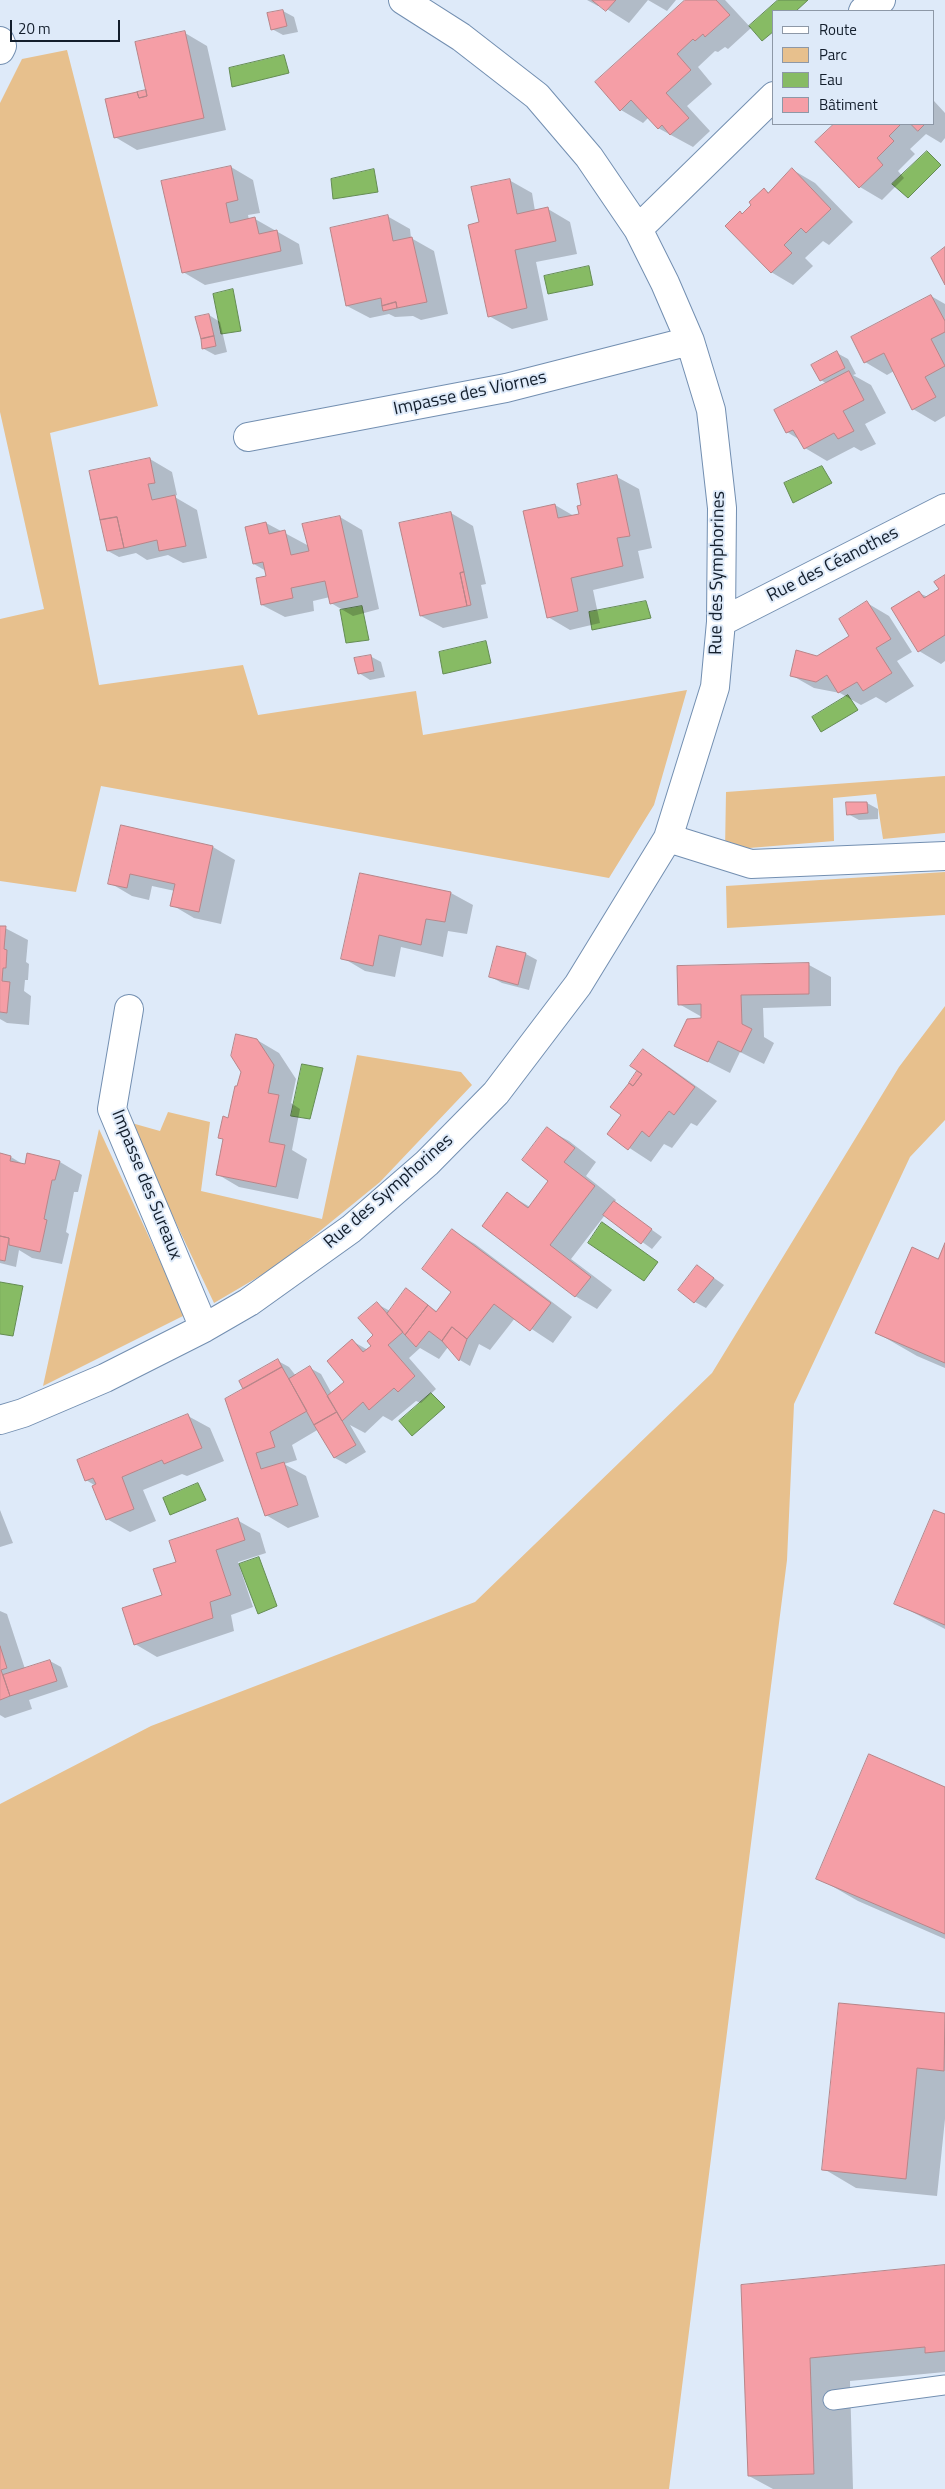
<!DOCTYPE html>
<meta charset="utf-8">
<style>
body{margin:0}
#map{position:relative;width:945px;height:2489px;overflow:hidden;background:#deeaf9;font-family:"Titillium Web",sans-serif}
canvas{display:block}
.legend{position:absolute;left:772px;top:10px;width:162px;height:115px;box-sizing:border-box;background:#deeaf9;border:1px solid #8d98a7;margin:0;padding:6px 9px;list-style:none;font-size:15px;color:#131e2c}
.legend li{display:flex;align-items:center;gap:10px;height:25px}
.legend b{width:25px;border:1px solid #8d98a7}
.scale{position:absolute;left:10px;top:20px;width:110px;height:22px;box-sizing:border-box;border:2px solid #131e2c;border-top:0;padding-left:6px;font-size:15px;line-height:18px;white-space:nowrap;color:#131e2c;-webkit-text-stroke:4px #deeaf9;paint-order:stroke}
</style>
<div id="map">
<canvas width="945" height="2489"></canvas>
<ul class="legend">
<li><b style="height:6px;background:#fff"></b>Route</li>
<li><b style="height:14px;background:#e7c08d"></b>Parc</li>
<li><b style="height:14px;background:#87bb64"></b>Eau</li>
<li><b style="height:14px;background:#f59ea6"></b>Bâtiment</li>
</ul>
<div class="scale">20 m</div>
</div>
<script>
const g = document.querySelector('canvas').getContext('2d');
g.lineJoin = 'round';
function paint(path, color) {
  g.fillStyle = color;
  g.fill(path, 'evenodd');
}
function stroke(path, color, width, dash) {
  g.strokeStyle = color;
  g.lineWidth = width;
  g.lineCap = dash ? 'butt' : 'round';
  g.setLineDash(dash || []);
  g.stroke(path);
}
function drawText(font, color, halo, rows, align = 'center') {
  g.font = font + ' "Titillium Web",sans-serif';
  g.lineWidth = 4;
  g.setLineDash([]);
  g.textBaseline = 'middle';
  g.strokeStyle = halo;
  g.fillStyle = color;
  for (const [text, x, y, turn = 0] of rows) {
    g.save();
    g.translate(x, y);
    g.rotate((+turn || 0) * Math.PI / 180);
    g.textAlign = isNaN(turn) ? turn : align;
    if (halo) g.strokeText(text, 0, 0);
    g.fillText(text, 0, 0);
    g.restore();
  }
}
const green = new Path2D(`
 M67,50l91,356 -108,27 49,252 144,-20 15,50 158,-24 7,44 264,-45 -33,115 -45,73 -508,-92 -25,106 -76,-11v-262l44,-10 -44,-197v-309l22,-44z
 M945,776v57l-62,6 -7,-45 -43,4 1,43 -109,9 1,-58z
 M945,872v43l-218,13 -1,-42z
 M945,1006v114l-35,37 -116,247 -7,156 -118,929h-669v-685l151,-78 324,-124 237,-229 187,-306z
 M357,1055l104,17 11,13 -92,97 -103,84 -63,37 -86,-181 32,9 8,-19 42,10 -9,69 121,28z
 M99,1129l86,186 -142,71z`);
const water = new Path2D(`
 M778,0h30l-12,11h-22v20l-12,10 -13,-15z
 M284,55l5,18 -57,14 -3,-19z
 M927,151l14,14 -33,33 -16,-14z
 M374,169l4,23 -45,7 -2,-20z
 M589,266l4,19 -45,9 -4,-18z
 M233,289l8,42 -20,3 -8,-40z
 M822,466l10,17 -39,20 -9,-20z
 M646,601l5,17 -59,12 -3,-18z
 M362,606l7,34 -23,3 -6,-33z
 M486,641l5,22 -48,11 -4,-22z
 M848,695l10,15 -37,22 -9,-15z
 M302,1064l21,4 -13,51 -19,-3z
 M602,1222l56,40 -14,19 -56,-38z
 M0,1282l23,4 -10,50 -13,-2z
 M431,1393l14,14 -33,29 -13,-15z
 M198,1483l8,17 -36,15 -7,-17z
 M259,1557l18,49 -19,8 -19,-50z`);
const shadow = new Path2D(`
 M587,0h61l-19,23 -30,-19 -1,2z
 M648,0h28l-9,11z
 M687,0h38l26,28 -23,21 -3,-2 -7,5 -3,-1 -17,16 14,17 -25,22 23,25 -17,16 -35,-19 -10,-10 -5,5 -22,-13z
 M283,11l11,6 4,15 -15,3 -11,-6z
 M185,33l22,13 19,84 -89,20 -22,-13z
 M934,101l11,12v25l-4,5 -15,-9 -16,15 5,5 -17,17 6,7 -22,22 -22,-13 -44,-45 19,-18h99z
 M231,167l22,13 7,33 -12,2 1,5 6,-1 44,25 4,20 -98,21 -22,-13z
 M793,170l22,13 38,39 -24,23 -6,-4 -18,17 8,8 -20,19 -22,-13 -31,-59 3,1 21,-24 6,3z
 M509,180l23,13 3,18 13,-2 22,13 7,32 -41,8 12,58 -36,9 -23,-13 -9,-93z
 M387,216l23,13 1,9 23,13 14,63 -27,6 -8,-4 -18,1 -6,-3 -19,4 -23,-12 -16,-77z
 M931,296l14,8v112l-10,6 -22,-13 -19,-38 -7,4 -22,-13z
 M209,315l11,7 7,30 -12,3 -11,-6z
 M837,353l11,6 8,15 -3,1 18,10 15,28 -21,11 11,20 -15,7 -7,-4 -27,14 -22,-13 -5,-8 -13,-8 40,-48 -6,-4z
 M150,459l22,13 5,23 -4,1 24,14 10,48 -24,5 -15,-8 -21,5 -11,-7 -17,4 -11,-6z
 M617,477l22,12 13,59 -14,3 6,27 -51,12 7,33 -30,7 -22,-13 7,-112 19,11 6,-1z
 M451,513l22,13 13,58 -5,1 7,33 -45,10 -22,-12z
 M340,517l22,13 17,79 -26,7 -22,-13 -1,-6 -17,4 1,10 -29,6 -23,-12 5,-29 -1,-5 -12,-7 12,-41 43,23z
 M945,577v84l-4,3 -22,-13v-58l9,4 13,-8z
 M867,603l22,13 23,36 -15,9 17,25 -28,17 -10,-6 -15,8 -21,-12 -26,-5 -23,-13 60,-39z
 M370,656l11,6 4,15 -15,3 -11,-7z
 M867,803l11,6v10l-19,1 -11,-6v-10z
 M122,827l91,20 22,13 -14,64 -27,-6 -22,-13 3,-14 -23,-5 -3,14 -17,-4 -22,-13z
 M361,874l90,19 22,12 -6,29 -19,-3 -5,26 -42,-10 -6,30 -30,-6 -22,-13z
 M0,927l5,1 23,12 -2,22 3,2 -1,16h-3l-1,11 7,5 -2,29 -22,-2 -7,-4z
 M498,947l28,7 11,6 -8,30 -27,-7 -11,-6z
 M809,965l22,12v29l-68,2 1,29 10,6 -10,21 -24,-12 -10,21 -55,-28 27,-25v-3l-23,-13z
 M257,1040l22,13 17,26 -5,24 9,6 -8,41 15,9 -9,40 -59,-12 -22,-13 21,-86z
 M643,1051l22,13 52,37 -20,25 -6,-3 -19,25 -8,-4 -13,18 -43,-28 15,-19 20,-39z
 M547,1129l22,12 27,21 -10,14 30,24 -2,3 48,34 -10,12 -47,-34 -34,44 41,31 -15,19 -22,-13 -67,-102 22,13 20,-26z
 M0,1154l11,3 15,9 34,-4 22,13 -4,17h-4l-8,40 3,2 -7,30 -30,-6 -13,-8 -3,17 -16,-4z
 M453,1231l22,13 97,73 -19,26 -38,-25 -25,32 -11,-6 -9,22 -10,-6 -12,-13 -9,12 -19,-11 -11,10 27,31 -15,14 -5,-2 -24,20 -9,-5 -18,17 -15,-8 16,27 -20,12 -11,-6 -16,-29 -27,16 5,15 -13,4 22,12 13,41 -31,11 -22,-13 -39,-115 19,-11 32,-28 11,6 7,9 14,-8 11,6 11,20 14,-12 6,-41 16,9 5,-4 4,-42 13,7 16,-21 32,22 15,-21z
 M945,1246v122l-28,-12 -40,-23 62,-73z
 M697,1266l27,19 -18,23 -11,-6z
 M188,1416l22,12 14,33 -37,15 -5,-2 -39,16 13,31 -26,11 -23,-13 -11,-33 -10,-6z
 M0,1510l13,33 -13,4z
 M945,1516v113l-50,-26z
 M237,1520l23,13 6,20 -28,9 15,45 -22,8 3,16 -77,26 -22,-13 29,-48 14,-33z
 M0,1611l7,3 18,55 25,-8 11,6 7,20 -39,13 3,9 -27,9 -5,-3z
 M945,1788v151l-87,-38 -40,-23z
 M840,2004l105,10v105l-8,77 -81,-8 -32,-19z
 M945,2266v106l-95,9 3,108h-80l-24,-13 -7,-190z`);
const building = new Path2D(`
 M592,0h24l-10,11z
 M685,0h31l14,15 -25,22 -2,-3 -8,7 -2,-2 -16,15 14,16 -25,23 23,25 -19,17 -8,-10 -4,4 -27,-29 -11,11 -25,-29z
 M283,10l4,16 -16,4 -4,-17z
 M185,31l19,87 -90,20 -9,-39 32,-7 2,6 8,-2 -12,-54z
 M146,90l1,6 -8,2 -2,-6z
 M834,124h67l-12,12 5,5 -17,17 6,7 -24,23 -44,-46z
 M911,124h14l-7,7z
 M231,166l7,34 -12,3 4,20 25,-6 4,17 18,-4 4,21 -99,22 -21,-92z
 M792,168l39,41 -25,24 -5,-5 -17,17 8,8 -21,20 -46,-47 15,-15 2,3 9,-9 -2,-3 15,-14 4,5z
 M510,179l7,35 31,-7 8,34 -41,9 12,58 -39,9 -20,-92 11,-3 -8,-35z
 M388,215l5,26 19,-4 15,65 -30,6 -1,-6 -14,4 -1,-8 -35,8 -16,-78z
 M945,247v38l-14,-27z
 M931,295l14,26v11l-14,7 14,27 -20,11 11,20 -24,13 -28,-57 -20,10 -13,-26z
 M396,302l1,6 -14,3 -1,-5z
 M209,314l5,22 -13,3 -6,-22z
 M214,336l2,10 -14,3 -1,-10z
 M837,351l8,17 -25,13 -9,-16z
 M849,371l15,29 -21,11 11,20 -16,8 -4,-6 -30,16 -11,-19 -7,3 -12,-23z
 M150,458l5,25 -7,1 4,16 23,-5 11,51 -27,5 -2,-11 -33,8 -7,-31 -17,3 -11,-49z
 M617,475l13,61 -13,2 6,28 -52,12 7,33 -31,7 -24,-107 32,-7 3,14 21,-4 -2,-8 4,-1 -4,-21z
 M451,512l13,60 -4,1 7,33 -47,10 -21,-93z
 M340,516l18,81 -28,7 -5,-23 -34,7 2,10 -32,7 -5,-27 10,-2 -3,-14 -10,2 -8,-37 21,-5 3,12 16,-4 6,25 18,-4 -7,-27z
 M117,517l7,31 -17,3 -7,-31z
 M464,572l7,33 -4,1 -7,-33z
 M945,575v60l-27,17 -27,-44 28,-17 5,7 15,-9 -5,-7z
 M867,601l24,38 -15,9 16,25 -29,18 -6,-9 -19,11 -11,-18 -11,7 -26,-6 6,-26 21,6 32,-20 -10,-17z
 M371,655l3,16 -16,3 -4,-16z
 M846,802h21l1,11 -21,2z
 M121,825l92,21 -14,66 -29,-6 5,-22 -45,-10 -3,14 -19,-4z
 M360,873l91,19 -6,30 -19,-3 -5,26 -42,-10 -6,31 -32,-7z
 M0,926h6l-2,23 3,1 -1,18h-3l-1,13 8,1 -3,31 -7,-1z
 M497,946l29,7 -8,32 -29,-8z
 M809,963v31l-68,1 1,29 10,5 -11,23 -23,-11 -10,21 -34,-16 13,-27 14,-1v-14l-23,1 -1,-39z
 M236,1034l21,5 17,26 -6,28 11,2 -10,47 16,3 -9,42 -60,-12 7,-36 -5,-1 5,-22 5,2 7,-32h2l4,-14 -10,-16z
 M643,1049l52,38 -21,28 -5,-4 -20,26 -7,-6 -14,19 -21,-16 14,-19 -11,-8 19,-24 4,3 9,-12 -12,-8z
 M637,1071l5,3 -9,12 -4,-3z
 M547,1127l28,21 -11,14 31,24 -45,59 41,32 -16,20 -93,-71 25,-34 21,16 20,-27 -26,-21z
 M0,1153l11,3 -1,5 15,3 2,-11 33,8 -5,19h-3l-8,39 3,1 -7,32 -31,-7v-7l-9,-2z
 M614,1201l38,28 -11,15 -38,-29z
 M452,1229l99,74 -21,28 -36,-27 -27,35 -15,-12 -10,14 -13,-10 -13,16 -11,-12 23,-30 8,7 15,-20 -29,-23z
 M0,1236l9,2 -4,23 -5,-1z
 M945,1243v120l-70,-30 37,-86 26,12z
 M697,1265l17,13 -20,25 -16,-13z
 M406,1288l22,17 -23,30 -18,-21z
 M377,1302l26,30 -15,13 27,31 -17,16 -4,-4 -25,22 -6,-8 -21,19 -15,-25 17,-14 -17,-21 25,-22 11,13 8,-6 -4,-5 6,-6 -15,-17z
 M452,1327l15,12 -8,22 -17,-20z
 M278,1359l4,8 -39,22 -4,-8z
 M310,1366l27,46 -23,13 -25,-46z
 M282,1367l25,44 -37,21 5,15 -19,6 5,16 23,-7 14,43 -33,11 -40,-117z
 M337,1412l19,33 -22,13 -20,-33z
 M188,1414l14,34 -38,16 -2,-4 -40,17 12,32 -28,11 -14,-34 4,-2 -3,-6 -8,3 -8,-21z
 M934,1510l11,4v111l-51,-21z
 M238,1518l7,22 -29,10 15,45 -21,7 3,16 -79,27 -12,-37 40,-13 -9,-26 23,-7 -7,-21z
 M0,1646l7,22 -6,2 9,26 -10,4z
 M50,1660l7,21 -47,15 -7,-21z
 M869,1754l76,33v147l-129,-55z
 M839,2003l106,10 -1,58 -27,-3 -11,111 -84,-9z
 M945,2265v86l-20,2v-6l-115,11 4,116 -66,2 -7,-191z`);
const lane = new Path2D(`
 M833,2400l112,-15`);
const street = new Path2D(`
 M863,11l18,-11
 M0,41l2,5 -2,4
 M638,229l136,-133
 M248,437l258,-49 184,-47
 M721,622l224,-114
 M668,838l83,26 194,-8
 M129,1009l-17,100 92,219
 M0,1420l23,-7 82,-35 99,-50 45,-26 102,-73 76,-66 69,-70 82,-108 90,-147 47,-151 6,-65 1,-114 -11,-98 -21,-69 -25,-58 -27,-54 -49,-72 -52,-61 -76,-59 -58,-37`);
const streetNames = [
 ["Impasse des Viornes",470,394,-12],
 ["Rue des Céanothes",833,565,-27],
 ["Rue des Symphorines",718,573,-89],
 ["Impasse des Sureaux",146,1185,68],
 ["Rue des Symphorines",389,1192,-41]
];
paint(green, '#e7c08d');
paint(water, '#87bb64');
stroke(water, '#648c53', 1);
paint(shadow, '#0003');
paint(building, '#f59ea6');
stroke(building, '#b78589', 1);
stroke(lane, '#738fb1', 21);
stroke(street, '#738fb1', 30);
stroke(lane, '#fff', 19);
stroke(street, '#fff', 28);
drawText('18px', '#131e2c', '#deeaf9', streetNames);
</script>
